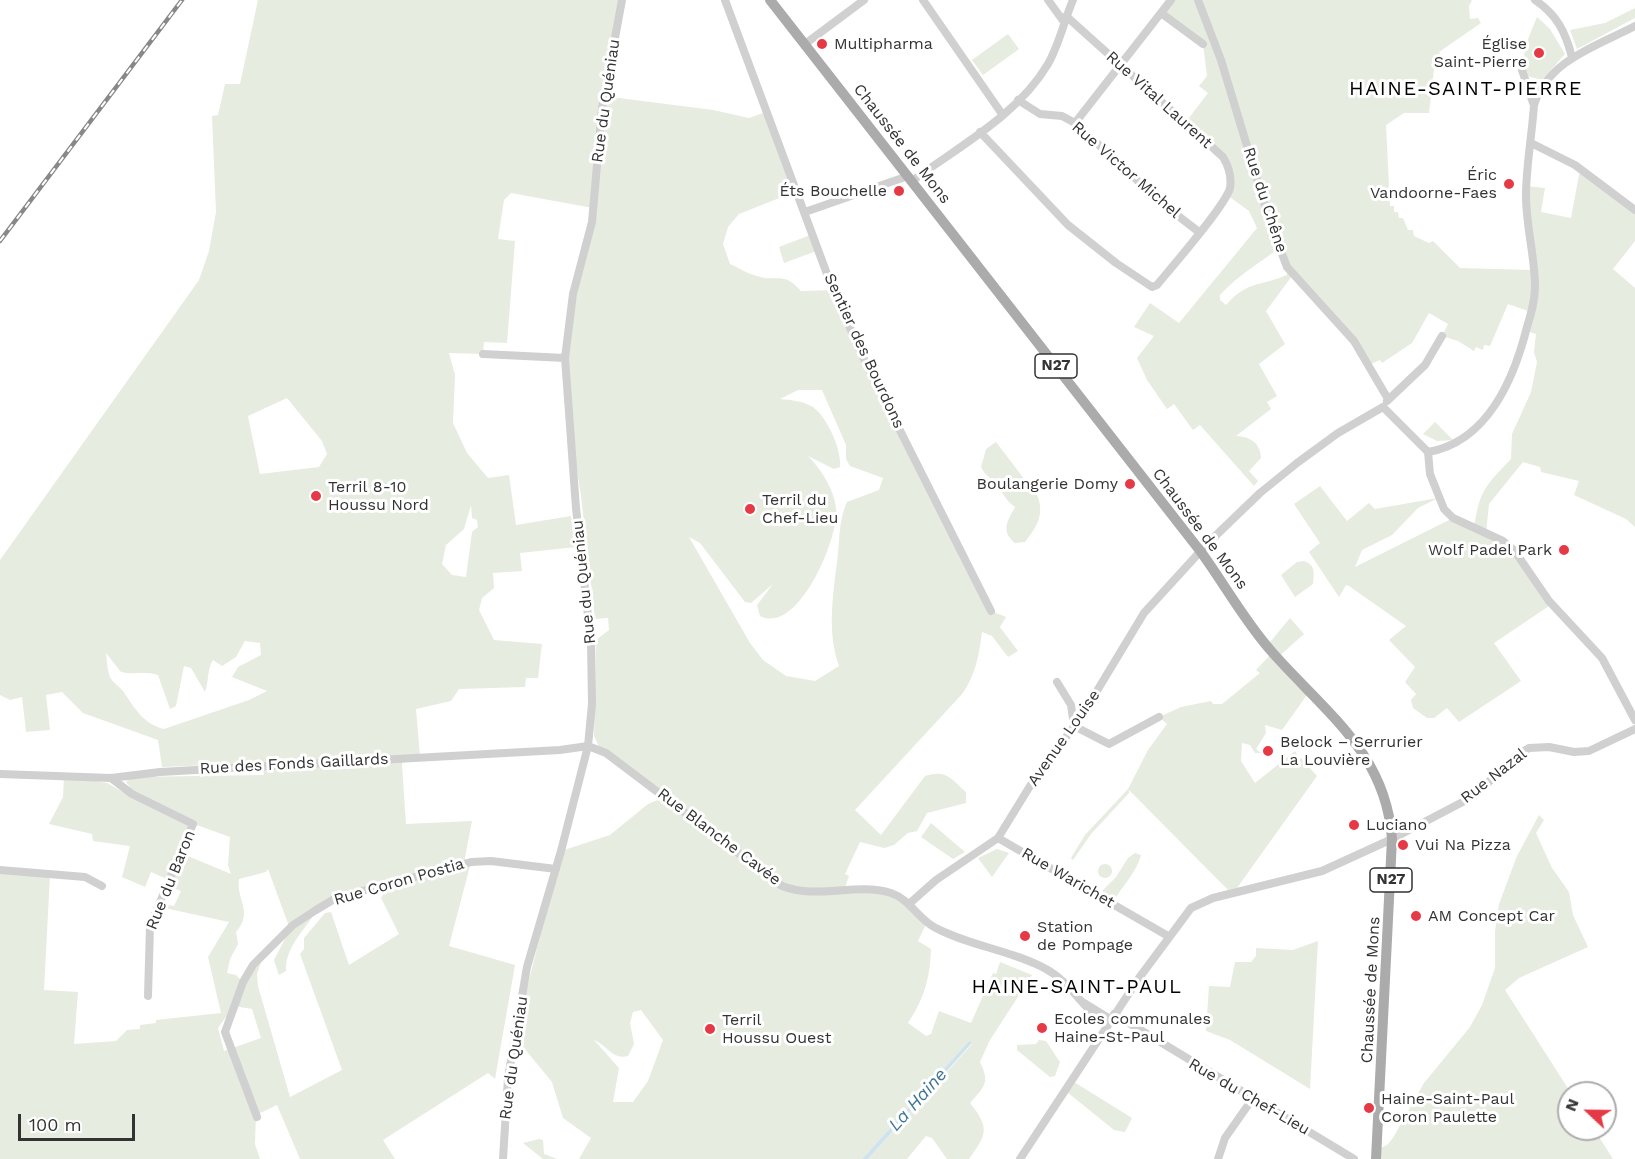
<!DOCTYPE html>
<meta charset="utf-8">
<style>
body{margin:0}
#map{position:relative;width:1635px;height:1159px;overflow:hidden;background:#fff;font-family:"Work Sans",sans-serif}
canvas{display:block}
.north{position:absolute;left:1557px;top:1081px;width:60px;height:60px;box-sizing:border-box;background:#fff;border:2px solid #adadad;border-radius:50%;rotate:292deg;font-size:16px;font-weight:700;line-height:24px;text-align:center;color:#333}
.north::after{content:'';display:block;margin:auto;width:21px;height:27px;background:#e63946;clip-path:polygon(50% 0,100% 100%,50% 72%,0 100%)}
.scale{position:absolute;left:18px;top:1114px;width:117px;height:27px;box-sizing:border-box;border:3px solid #333;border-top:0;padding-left:8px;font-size:18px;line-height:21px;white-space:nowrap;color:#333;-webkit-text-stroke:4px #fff;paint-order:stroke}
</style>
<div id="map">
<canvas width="1635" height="1159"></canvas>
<div class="north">N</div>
<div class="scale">100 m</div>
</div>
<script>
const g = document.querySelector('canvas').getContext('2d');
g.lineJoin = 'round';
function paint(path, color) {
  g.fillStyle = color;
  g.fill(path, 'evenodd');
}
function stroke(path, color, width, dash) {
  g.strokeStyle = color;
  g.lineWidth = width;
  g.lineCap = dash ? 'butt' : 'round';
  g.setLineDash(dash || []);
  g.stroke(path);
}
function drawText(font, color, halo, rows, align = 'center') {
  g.font = font + ' "Work Sans",sans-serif';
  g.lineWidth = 6;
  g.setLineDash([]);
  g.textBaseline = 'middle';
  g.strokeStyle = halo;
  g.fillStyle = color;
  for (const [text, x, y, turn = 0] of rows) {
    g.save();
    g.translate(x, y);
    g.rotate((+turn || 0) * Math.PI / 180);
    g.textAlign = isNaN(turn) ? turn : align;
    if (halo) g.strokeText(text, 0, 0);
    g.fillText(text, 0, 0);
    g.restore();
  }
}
const green = new Path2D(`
 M258,0h364l-19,107 8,-10 102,13 36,8 17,-6 31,79 -58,23 -11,13 -5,17 7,20c9,4 18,10 27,12 21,7 25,-6 44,15l32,-1 158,321 15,6 -6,10 18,24 -10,6 -16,-21 -10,-4c-3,23 -6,41 -19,61l-108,117 26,25 44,-59c22,-7 26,3 41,16v11l-39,10 -10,18 -9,2 -14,12 -10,3 -24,-6 -15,32 4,2 -5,14 50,4 33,28 -9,19 13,8c-1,29 -7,50 -23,74l18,13 5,-2 8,-23 32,12 22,-50 3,1 4,-12 32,13 -42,65 -10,22c10,21 5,24 -10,41 20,25 17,31 -1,56h-22l-15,-21 -6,-2 -19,23h-39l104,-115 -3,-3 -107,118h-283l12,-21 -28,-20 -11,-36 -37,-45 46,-186 49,-16 38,-31 17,-7 -65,-48 -6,-13 2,-96 13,-10 -1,-12 -13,1 -14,-123 -15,-97 -1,-41 28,-150 -82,-15 -7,7 -6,39 17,2 -8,102 -23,-1 -1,12 -34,-1 6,22 -2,48 14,30 21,25 21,-3 7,50 55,-9 5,31 -56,6 2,18 -29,2 1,15 -12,10 -3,12 15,30 48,4 -4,34h-12l-1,9 -66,2 -8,12 -35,8 4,47 -16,1 -2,8 4,59 66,-3 -8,42 7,-1 -22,84 66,19 -20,114 -7,-6 -105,67 12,19h-95l-23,-54 -21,10 -1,29 5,15h-260v-289l50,5 -6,115 34,2 -4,52 42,-3 11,-11 13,-1v-4l16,-2v-3l65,-7 -13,-56 21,-35 -69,-15 2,-3 12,2 7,-15 -12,-5 2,-5 -20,-9 -6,15 -23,-10 8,-31 -37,-5 -1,-7 -43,-10 14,-27 1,-21 43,7 23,13 3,-5 -7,-9 5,-5 133,-2 -2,-12 -100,4 -4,-27 -75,-27 -21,-21 -16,3 4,35 -24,2 -4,-35 -12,3 -10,-5v-135l199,-280 10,-29 7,-39 -4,-96 6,-1 7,-31h15zM798,390h24l24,55v14l4,7 33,12 -4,12 -32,12c-8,18 -7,32 -9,51 -4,37 -12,77 1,113l-24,15 -29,-5 -23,-16 -13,-17 -61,-106 11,6 45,59 6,1 22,-19 -16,21 3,11c38,20 80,-80 76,-108 -2,-19 -15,-39 -28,-52l26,13 6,-2c2,-17 -13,-50 -27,-60 -11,-6 -21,-7 -33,-8zM287,398l35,43 5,13 -8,13 -59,7 -12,-58zM471,505l1,13 5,2 1,7 -6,5 -6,45 -14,-2 -10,-11 4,-19 18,-16zM245,641l15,2 1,12 -23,12 -6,10 35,14 -18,9 -85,29c-21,-5 -30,-22 -41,-38 -4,-5 -11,-9 -13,-14 -3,-7 -3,-17 -4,-24l15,19c13,3 24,-1 37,3l12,34 6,-3 8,-40 7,2 14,24c4,-11 2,-23 8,-32l9,6 14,-9zM194,824l36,13 -2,28 3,9 -48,-20zM268,869l22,60 -16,31 5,15 7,-4c-1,-22 15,-37 27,-55l-2,-1 25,-17 52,-11 -7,11 18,36 -50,31 -18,-53 -6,1 -21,25v11l-4,5 42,116 -52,27 -32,-111 -1,-12 4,-12 -18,20 -7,-7 -9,-2 3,-14 8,-15 -2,-12c18,-21 0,-31 3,-53l27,-7zM234,1006l18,3 9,29 -37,13 -6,-23zM641,1010l22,30 -15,41 -15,21h-20l6,-34 -25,-28c13,5 18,20 34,16l6,-12 -4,-21 3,-11z
 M1171,0h301l-3,6 1,13 8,-1 3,5 -42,29 2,3 -7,14 -5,44h-25l-18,12 4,81h4v6h4l1,6h4l5,12h5l1,6 15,7 4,-2 27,27 72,2 -6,-84 19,2 -4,24 30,6 8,-43 4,-5 52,40v31l-22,28 22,19v239l-9,-8 -52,-24 5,-14 -38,-9 -1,-5 -17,-5 -34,42 -3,29 17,8 49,63 -58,39 27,38 -62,41 -12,-14 -13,10h-7l-14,-10 -2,-8 5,-6 -11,-12 10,-15 -26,-27 17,-14 -57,-40 -3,-1 -7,12 -30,-45 11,-9 -26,-39 26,-18 27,35 22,-18 6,6 63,-11 -20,10 -26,27 -30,15 -7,17 98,-49 21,9c6,-37 11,-41 37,-68l1,-25 19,-42 6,-30 -3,-10 2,-18 -10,-3 5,-19 -23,-8 -18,42 -6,-1 -1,5 -7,-3 -2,4 -16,-10 -16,-5 6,-12 -19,-11 -17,30 -30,20 -2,-3 -11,5 -7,-13 -70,-76 -26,35 19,33 -26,20 18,32 -10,6 4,7 -35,27c14,1 24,6 25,22l-12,13 9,10 -4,5 -54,-61 -7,5 -19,-26 -7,5 -20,-29 -10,-22 17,-22 -20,-9 16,-24 29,20 78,-95 -8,-17 -22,-16 1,-30 -43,-42 23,-30 -9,-7 8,-10 -4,-32 -42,-31zM1278,249l9,18v8c-28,12 -39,5 -61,30l-6,-5v-5c20,-21 35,-29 58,-46z
 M1635,8v10l-58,31 -7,-19 35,-7z
 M1537,17l13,12 15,25 -23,26 -15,-4c-8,-21 2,-39 10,-59z
 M1008,34l11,15 -36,26 -11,-15z
 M813,234l6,16 -35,13 -5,-16z
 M1435,422l18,18 -16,1 -14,-7z
 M996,442l42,55c6,18 -1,30 -13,45l-10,1c-15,-12 -7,-23 0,-36 -10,-7 -11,-13 -18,-22 -6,-7 -12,-9 -16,-18l5,-18z
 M1304,561c12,4 10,12 9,23l-18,13 -14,-22 16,-13z
 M1290,618l14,16 -27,24 32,34 -27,38 -17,-5 1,8 -10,16 5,4h-6l-5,-8 -8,-2 -1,18 14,22 40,-32 2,3 -5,5 4,4 5,-5 16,18 -80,112 -9,2 -99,-100v3l-38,41 -18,26 -2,-2 14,-23 43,-46 20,-39 19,-26 -8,-7 22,-10 30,-6 2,3h9l38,-31 -4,-3 16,-17 -5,-7z
 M1539,815l5,5 -8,13 16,35 17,24 4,23 15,32 -69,31 -14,12 66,103 -2,36h25l19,30h-232l-3,-10 9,-4 6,-7 31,-55 46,-56 12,-22 13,-37v-37l4,-27 18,-48z
 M931,823l34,29 -12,7 -32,-22z
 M997,849l12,4 -17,24 -14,-19z
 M1135,853l6,2c-4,16 -17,29 -26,44l-13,-8 14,-14 12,-19z
 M1098 871a7 7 0 1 1 14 0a7 7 0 1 1-14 0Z
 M1318,941l-8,148 -80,-49 -24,-9 3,-45 21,1 5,-25h16l5,-6v-8l37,2z
 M1039,1040l7,1 14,21 -5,14 -5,1 -33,-27v-5l19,-1z
 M1074,1082l58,36 -7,14 -11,-2 -47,-38z
 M539,1139l4,1 1,14 13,5h-14l-20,-16z`);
const water = new Path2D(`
 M969,1041l3,2 -104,116h-6z`);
const minor = new Path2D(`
 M725,0l108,290 32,71 126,250
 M923,0l79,114
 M1048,0l16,22
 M1198,0l23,60 49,162 17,45 67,74 34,58
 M1535,0c22,15 30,31 37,57
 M1161,13l42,31
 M805,44l59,-44
 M1522,70l11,33
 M1018,100l22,14 22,2 13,7 89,82 35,27
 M1075,123l96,-123
 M980,132l88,93 48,38 36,24 5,-2c14,-17 69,-80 73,-97 2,-12 -1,-21 -7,-31l-157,-141
 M1531,143l44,22 60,45
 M912,181c46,-34 106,-66 136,-117 11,-19 16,-43 25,-64
 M805,212l103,-36
 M483,354l82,4
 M1387,401l38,-36 17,-29
 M1383,407l45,45
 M1428,452c59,-10 86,-73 99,-125 4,-13 8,-26 8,-40 0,-30 -9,-61 -9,-91 0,-30 6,-61 8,-91 14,-45 63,-59 101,-79
 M1428,452l2,22 14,35 9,9 50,23 11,9 35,51 53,57 33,62
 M1057,682l14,23 3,21
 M1074,726l35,18 50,-27
 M0,774l111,4 49,-6 400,-22 28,-4 18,7 176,133c36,14 73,-4 109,7 18,6 27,25 43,34 35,19 77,23 112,42 26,14 37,41 61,56
 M111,778l21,16 61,30 -43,102 -2,70
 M998,838l170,98
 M0,870l85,7 17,9
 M909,904l27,-24 62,-42 32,-52 53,-72 61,-101 64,-70 52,-50 37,-30 41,-30 45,-26
 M1084,1003l26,16
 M1114,1014l240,145
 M257,1117l-32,-85 18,-50 10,-17 40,-40 23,-15 20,-12 135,-36 20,-1 65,8
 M503,1159l5,-81 19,-111 34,-116 27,-105 4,-42 -1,-62 -15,-134 -11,-150 8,-64 19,-72 10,-114 20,-108
 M1020,1159l119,-181 52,-70 22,-10 109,-27 70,-32 82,-43 42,-40 13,-8 20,-1 25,5 15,-1 46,-22
 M1218,1159l7,-21 28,-40`);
const major = new Path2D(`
 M770,0l431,552c24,33 44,70 71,100 53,60 114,101 120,187l-16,320`);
const rail = new Path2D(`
 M0,241l182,-241`);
const markers = [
 [822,44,6,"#e63946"],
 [1539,53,6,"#e63946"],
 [1509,184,6,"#e63946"],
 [899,191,6,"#e63946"],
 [1130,484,6,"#e63946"],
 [316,496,6,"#e63946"],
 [750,509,6,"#e63946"],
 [1564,550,6,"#e63946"],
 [1268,751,6,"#e63946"],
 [1354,825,6,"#e63946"],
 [1403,845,6,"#e63946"],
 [1416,916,6,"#e63946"],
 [1025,936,6,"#e63946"],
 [1042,1028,6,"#e63946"],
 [710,1029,6,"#e63946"],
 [1369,1108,6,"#e63946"]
];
const shields = [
 [1056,366,42],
 [1391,880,42]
];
const shieldNames = [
 ["N27",1056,366],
 ["N27",1391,880]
];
const poiNames = [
 ["Multipharma",834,44],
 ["Église",1527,44,"right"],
 ["Saint-Pierre",1527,62,"right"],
 ["Éric",1497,175,"right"],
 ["Vandoorne-Faes",1497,193,"right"],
 ["Éts Bouchelle",887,191,"right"],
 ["Boulangerie Domy",1118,484,"right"],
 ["Terril 8-10",328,487],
 ["Houssu Nord",328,505],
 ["Terril du",762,500],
 ["Chef-Lieu",762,518],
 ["Wolf Padel Park",1552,550,"right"],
 ["Belock – Serrurier",1280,742],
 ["La Louvière",1280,760],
 ["Luciano",1366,825],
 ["Vui Na Pizza",1415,845],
 ["AM Concept Car",1428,916],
 ["Station",1037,927],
 ["de Pompage",1037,945],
 ["Ecoles communales",1054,1019],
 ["Haine-St-Paul",1054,1037],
 ["Terril",722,1020],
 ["Houssu Ouest",722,1038],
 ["Haine-Saint-Paul",1381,1099],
 ["Coron Paulette",1381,1117]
];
const streetNames = [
 ["Rue Vital Laurent",1159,100,42],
 ["Rue du Quéniau",606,101,-82],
 ["Chaussée de Mons",902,144,52],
 ["Rue Victor Michel",1126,170,41],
 ["Rue du Chêne",1265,200,72],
 ["Sentier des Bourdons",864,351,65],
 ["Chaussée de Mons",1200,529,53],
 ["Rue du Quéniau",584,582,-96],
 ["Avenue Louise",1064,738,-55],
 ["Rue des Fonds Gaillards",294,764,-3],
 ["Rue Nazal",1494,776,-38],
 ["Rue Blanche Cavée",719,837,37],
 ["Rue Warichet",1068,878,30],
 ["Rue du Baron",171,880,-68],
 ["Rue Coron Postia",399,882,-16],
 ["Chaussée de Mons",1371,990,-87],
 ["Rue du Quéniau",514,1058,-82],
 ["Rue du Chef-Lieu",1249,1097,30]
];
const waterNames = [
 ["La Haine",918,1100,-48]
];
const quarterNames = [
 ["HAINE-SAINT-PIERRE",1466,89],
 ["HAINE-SAINT-PAUL",1077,987]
];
paint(green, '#e6ecdf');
paint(water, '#cfe2ee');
stroke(minor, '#d0d0d0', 8);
stroke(major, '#ababab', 10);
stroke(rail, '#888', 4.5);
stroke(rail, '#fff', 2, [7]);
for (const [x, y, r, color] of markers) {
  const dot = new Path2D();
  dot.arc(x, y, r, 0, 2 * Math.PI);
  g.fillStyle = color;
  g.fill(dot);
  stroke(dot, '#fff', 2);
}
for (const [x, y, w] of shields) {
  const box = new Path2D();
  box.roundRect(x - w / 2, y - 12, w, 24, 4.5);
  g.fillStyle = '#fff';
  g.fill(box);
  stroke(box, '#333', 1.5);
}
drawText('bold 15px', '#333', null, shieldNames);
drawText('16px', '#333', '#fff', poiNames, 'left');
drawText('16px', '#333', '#fff', streetNames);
drawText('italic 18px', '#3f7597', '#fff', waterNames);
g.letterSpacing = '1.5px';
drawText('20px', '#000', '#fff', quarterNames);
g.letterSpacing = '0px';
</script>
